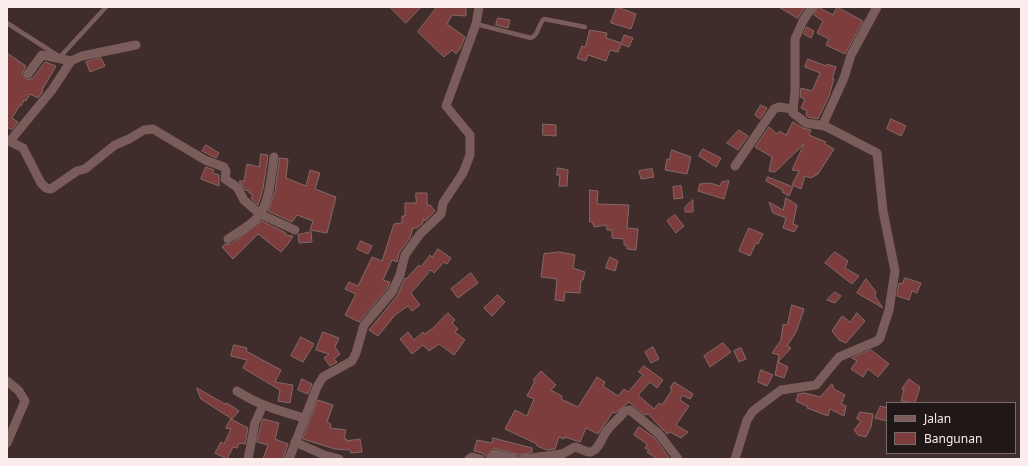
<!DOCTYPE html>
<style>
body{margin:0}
#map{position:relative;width:1028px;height:466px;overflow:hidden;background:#402c2b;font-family:"Noto Sans",sans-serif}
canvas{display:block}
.frame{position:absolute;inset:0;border:8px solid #faeceb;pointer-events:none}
.legend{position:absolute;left:886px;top:402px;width:130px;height:52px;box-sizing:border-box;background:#201717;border:1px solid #776c6c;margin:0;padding:5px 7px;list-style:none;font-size:12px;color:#faeceb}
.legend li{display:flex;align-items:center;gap:8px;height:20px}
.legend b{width:20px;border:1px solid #776c6c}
</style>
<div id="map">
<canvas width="1028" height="466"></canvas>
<div class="frame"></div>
<ul class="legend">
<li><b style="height:5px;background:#7a5c5a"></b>Jalan</li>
<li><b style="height:11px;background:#7e3d3d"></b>Bangunan</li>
</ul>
</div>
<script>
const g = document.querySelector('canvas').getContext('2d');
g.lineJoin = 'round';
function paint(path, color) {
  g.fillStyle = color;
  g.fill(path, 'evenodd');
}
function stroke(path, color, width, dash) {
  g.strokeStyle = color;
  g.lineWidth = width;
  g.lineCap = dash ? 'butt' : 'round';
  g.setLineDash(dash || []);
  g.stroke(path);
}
const building = new Path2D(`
 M390,7h31l-15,16z
 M437,7h29v9l-14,-1 -5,9 18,13 -5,12 -4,5 -4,-4 -8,7 -26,-25z
 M617,7l19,7 -5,15 -20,-6z
 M779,7h26l-7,11z
 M818,7l15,8 4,-8 26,14 -18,33 -19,-9 3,-6 -12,-6 6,-12 -9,-6z
 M498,18l12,2 -2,8 -12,-3z
 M807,27l7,4 -3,7 -7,-4z
 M590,30l17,3 -1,5 15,5 3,-8 9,3 -4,9 -8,-3 -3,8 -8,-2 -4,11 -18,-6 -2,6 -9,-3 5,-12 3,1z
 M7,53l19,13 -4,8 5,6 6,-2 12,-16 11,4 -14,24 1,1 -5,7 -8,-4 -4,7 -2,-1 -3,6 -1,-1 -8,13 6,4 -6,8 -5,-3z
 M101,58l4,8 -15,6 -4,-10z
 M808,59l18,7 1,-2 9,3 -4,12h2l-5,17 -11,23 -10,-2 -2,-2 1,-4 -6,-3 4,-9 -5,-2 1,-9 11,3 8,-18 -15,-6z
 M761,105l6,3 -7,11 -5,-4z
 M891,119l15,7 -5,10 -14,-7z
 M793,122l10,6 8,2 -2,5 17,7 -1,2 9,5 -16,25 -7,4 -6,-2 -4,13 -9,-4 7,-14 -7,-1 12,-26 -29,28 -6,-1 3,-14 -17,-10 14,-20 8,7 2,-3 7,4z
 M543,124l13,1v11l-13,-1z
 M739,130l9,6 -10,14 -11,-7z
 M206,145l13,8 -3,5 -14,-7z
 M703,149l18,9 -5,9 -17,-11z
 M672,150l19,7 -4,17 -22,-4 2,-11 2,1z
 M261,154l7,1 -5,34 -5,16 -7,-7 2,-3 -4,-2 1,-2 -5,-1 -6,-9h5l3,-17 12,3z
 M280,158l8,1 -2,19 20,8 4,-16 10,3 -5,16 21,8 -9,36 -17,-3 3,-9 -16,-6 -5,7 -24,-11 7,-20z
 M206,167l8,3 -2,3 7,2v11l-18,-7z
 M558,168l10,2 -1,16h-8l1,-11h-3z
 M652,169l2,8 -13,2 -2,-8z
 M768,177l25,10 -4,9 -7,-4 1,-2 -17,-9z
 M729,181l-5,18 -26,-8 2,-7 10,-1 10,3 2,-4z
 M681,186l2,12 -9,1 -1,-12z
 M590,190l8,1 -1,13 32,1 -2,23 11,1 -2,21 -9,-1v-4h-3v-6l-12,-1v-8h-5l-1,-5 -12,2 -2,-5h-2z
 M416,193h11v12h3l5,6 -10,10 -2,-3v5l-6,5h-4l-3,10 -11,15 -2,9 -5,-2 -9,20 7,2 -3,7 -28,33 -14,-7 11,-21 -11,-5 4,-7 9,4 14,-29 10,4 12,-37 8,-1v-7h3v-13h11z
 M786,198l11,7 -4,19 5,2 -4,6 -11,-4 3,-10 -13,-5 -4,-11 14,8z
 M693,200v12h-8v-5z
 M675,215l9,11 -8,7 -9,-12z
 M262,221l24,12 -1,2 8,1 -5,8 -7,8 -23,-18 -25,25 -11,-12 3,-3h6z
 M749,228l14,6 -5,10 -2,-1 -6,13 -11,-5z
 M311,232l1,10 -13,1 -1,-8z
 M361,241l11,5 -4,8 -11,-5z
 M438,249l13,9 -4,6 -3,-2 -10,11 -3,-3 -20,23 9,12 -8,6 -4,-5 -13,9 -17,21 -9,-6 28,-34 8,-18 1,1 13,-14 2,2 9,-12 2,2z
 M560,252l15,3 -2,13 12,4 -2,8h-2l-1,13 -15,-1 -1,9 -9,-1 2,-21 -16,-2 3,-23z
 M835,252l13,9 -3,7 14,8 -7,8 -27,-21z
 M610,257l8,4 -3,10 -9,-3z
 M471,273l7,10 -20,15 -7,-9z
 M905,278l16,5 -4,10 -5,-2 -3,9 -12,-4 2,-13 3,1z
 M866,279l10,13 -1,4 8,12 -26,-15z
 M835,292l6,4 -6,7 -8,-3z
 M498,295l7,7 -13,14 -8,-8z
 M792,305l12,4 -8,23 -9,14 4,2 -13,14 10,5 -4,11 -9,-3 4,-20 -7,-2 9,-13 2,-16 4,1z
 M448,313l7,7 -3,3 6,6 -3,3 10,8 -11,15 -15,-11 -10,7 -6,-6 -11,9 -12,-15 8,-7 6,8 9,-8 2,2 8,-6z
 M857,313l8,8 -19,22 -7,-3 -7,-9 10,-15 8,6z
 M323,332l16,6 -4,9 5,7 -6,5 3,3 -7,4 -6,-8 5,-4 -13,-4z
 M301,337l13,7 -11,18 -12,-6z
 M723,343l8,9 -21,15 -6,-11z
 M234,345l13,3 -1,3 35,19 -6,12 18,3 -3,18 -12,-2 2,-11 -37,-22 4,-8 -16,-4z
 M653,347l6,12 -8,4 -6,-11z
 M741,348l5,11 -7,3 -5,-11z
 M871,350l18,14 -11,13 -10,-8 -5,8 -12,-8 6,-8 -5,-3z
 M644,366l19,14 -6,8 -7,-6 -12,13 16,14 5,-6 3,2 10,-15 -2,-2 4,-6 19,12 -3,5 -8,-4 -2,5 9,6 -13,19 12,7 -7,6 -11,-6 -3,2 -19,-20 -3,1 -16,-13 -14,11 -2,-1 -15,22 -12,-6 -6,14 -15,-5 -1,2 -5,-2 -4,12 -8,1 -10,-4v-2l-32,-15 10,-19 12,6 7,-17 -7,-3 8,-15 -2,-1 8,-9 15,14 -5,5 11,6 -1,3 17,8 19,-30 8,5 -2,4 15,10 6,-7 4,3 15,-17 -4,-3z
 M761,370l12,5 -6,11 -9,-4z
 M302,379l10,5 -4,10 -10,-4z
 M909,379l11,8 -5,16 -14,-2 3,-12h-2z
 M832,384l2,5 11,6 -4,9 5,2 -2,10 -14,-7 -2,7 -21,-8 1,-1 -12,-6 2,-7 7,-1 15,4z
 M197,388l28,16 2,-1 12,8 -7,8 -31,-20z
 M318,400l15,5 -6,17 4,2 -1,4 16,2 -2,9h3l-1,2 14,-2 2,13 -11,1 -1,-3 -15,-1 -32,-10z
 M881,406l6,2v13l-12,-3z
 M860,412l13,2 -2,13 -5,10 -8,-2 -4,-5 7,-9 -4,-2z
 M231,419l17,9 -3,16 -6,-1 -2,5 -4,-1 -6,12 -12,-6 6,-11 3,2 7,-15 -5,-1z
 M263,419l16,4 -4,16 13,5 -5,15h-20l5,-14 -11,-3z
 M639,427l16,11 15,21h-13l-10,-7 2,-2 -4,-2 2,-4 -13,-9z
 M493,438l39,10v4l-13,3 -25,-7 -8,9 -4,-4 -8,-2 3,-11 15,3z`);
const service = new Path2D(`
 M7,23l53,34 46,-50
 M476,24l55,14c8,-3 7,-14 13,-19l41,8`);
const minor = new Path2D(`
 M812,7l-9,14 -8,18v51l-2,23 13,10 19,3
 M28,74l14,-19 29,6
 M7,140l16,8 18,35 5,5 5,1 26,-18 8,-2 30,-24 14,-6 15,-9 9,-1 52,31 19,7 2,4 -1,8 12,8 7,13 16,14 35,16
 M10,141l42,-51 19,-29 11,-5 54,-11
 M735,166l39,-57 5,-2 14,2
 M228,239c9,-6 20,-12 28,-20 14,-14 15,-43 18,-62
 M7,381l12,10 6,10 -18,42
 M237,391c21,14 43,20 67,27
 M295,442l29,13 15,4
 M248,459l7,-36 8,-18
 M289,459l28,-72 6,-10 29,-16 4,-8 8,-28 28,-33 8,-17 5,-20 15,-21 21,-20 2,-11 20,-30 7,-18v-20l-24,-29 30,-82 3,-17
 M469,459l3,-2 8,2
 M491,459l4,-5 20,5
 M523,459l39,-5 13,-7c5,1 11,5 15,5 8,-1 12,-14 16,-20 5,-8 13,-13 19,-21l5,-1 29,24 19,25
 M735,459l12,-39 6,-9 28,-21 35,-5 23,-28 38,-16 3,-3 9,-28 6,-39 -12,-60 -6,-58 -52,-27 -1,-4 20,-44 7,-23 26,-48`);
paint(building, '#7e3d3d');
stroke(building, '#816a69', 1);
stroke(service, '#7a5c5a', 4.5);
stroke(minor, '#7a5c5a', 9);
</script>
